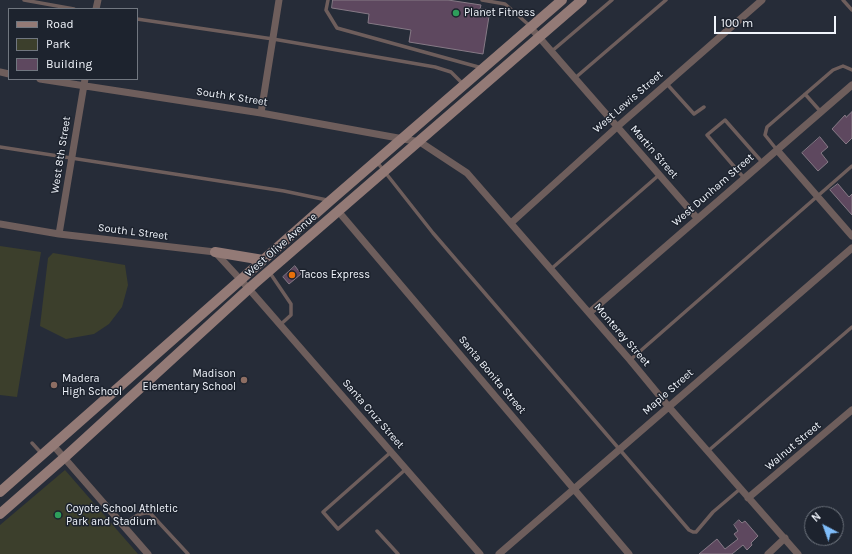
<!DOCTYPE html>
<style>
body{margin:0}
#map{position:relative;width:852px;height:554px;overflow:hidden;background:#262c38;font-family:Karla,sans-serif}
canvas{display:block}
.legend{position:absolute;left:8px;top:8px;width:130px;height:72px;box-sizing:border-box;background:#1d232e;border:1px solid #717780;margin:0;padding:5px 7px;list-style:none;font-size:12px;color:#f0f4fb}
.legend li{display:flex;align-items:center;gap:8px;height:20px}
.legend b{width:20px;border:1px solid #717780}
.north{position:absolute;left:804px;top:506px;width:40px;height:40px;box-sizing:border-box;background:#1d232e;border:1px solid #717780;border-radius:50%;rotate:319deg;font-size:11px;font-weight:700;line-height:16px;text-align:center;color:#f0f4fb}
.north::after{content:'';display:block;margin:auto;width:14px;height:18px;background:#7fbdfa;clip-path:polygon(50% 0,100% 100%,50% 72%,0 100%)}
.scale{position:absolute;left:714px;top:16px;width:122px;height:18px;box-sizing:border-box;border:2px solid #f0f4fb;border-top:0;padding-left:5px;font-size:12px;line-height:14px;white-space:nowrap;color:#f0f4fb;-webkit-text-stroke:3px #1d232e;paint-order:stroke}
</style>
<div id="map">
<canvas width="852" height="554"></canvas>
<ul class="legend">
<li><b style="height:5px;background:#937a76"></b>Road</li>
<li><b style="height:11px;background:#3c3f2c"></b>Park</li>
<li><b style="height:11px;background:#5e485f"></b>Building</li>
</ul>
<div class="north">N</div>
<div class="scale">100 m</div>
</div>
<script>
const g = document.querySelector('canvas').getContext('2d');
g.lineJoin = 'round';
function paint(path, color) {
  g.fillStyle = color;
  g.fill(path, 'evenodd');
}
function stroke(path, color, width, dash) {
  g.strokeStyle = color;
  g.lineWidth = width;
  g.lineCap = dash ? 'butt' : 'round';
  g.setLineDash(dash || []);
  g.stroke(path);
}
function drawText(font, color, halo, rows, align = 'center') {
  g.font = font + ' Karla,sans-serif';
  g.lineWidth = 3;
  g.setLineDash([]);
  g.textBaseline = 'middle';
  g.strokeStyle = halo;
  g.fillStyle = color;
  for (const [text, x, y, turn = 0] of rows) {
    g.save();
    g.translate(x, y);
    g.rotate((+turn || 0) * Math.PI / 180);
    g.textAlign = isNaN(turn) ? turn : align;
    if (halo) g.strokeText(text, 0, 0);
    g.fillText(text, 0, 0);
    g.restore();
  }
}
const green = new Path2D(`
 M0,246l41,6 -24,145 -17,-2z
 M53,253l72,12 3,20 -6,22 -13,17 -15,10 -28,5 -26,-13 8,-68z
 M65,470l73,84h-138v-29z`);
const building = new Path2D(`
 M333,0h115l33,5 -1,4 10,1 -7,44 -74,-12 2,-12 -43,-7 1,-9 -37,-6z
 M852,112v26l-6,6 -14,-15 13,-14 1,2z
 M820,137l8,10 -7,6 7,9 -10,9 -16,-18z
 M838,184l11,13 3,-3v21l-22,-25z
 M295,266l6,8 -12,10 -6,-7z
 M739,520l3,3 3,-2 13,15 -7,7 1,2 -5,5 -4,-5 -11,9h-33l18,-15 8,10 13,-10 -4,-5 4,-3 -4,-6z`);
const service = new Path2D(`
 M24,0l50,9
 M328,0l-2,10 11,18 145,40
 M482,0l23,4 25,22
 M843,0l9,10
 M137,19l136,20 162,28 16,5 12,12
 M552,51l60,-51
 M575,78l91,-78
 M666,83l28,31 10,-7
 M805,94l16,18
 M0,147l284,44 43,9
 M777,150l-12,-15 2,-8 66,-57 10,-4 9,4
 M377,162l56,71 256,297 4,2h3l17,-20 27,-23
 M744,178l-37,-43 18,-15 37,42
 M551,269l108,-94
 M270,273l21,31v11l-11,10
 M630,360l222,-194
 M32,443l10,11
 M708,451l144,-124
 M391,452l-68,60 15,17 68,-60
 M124,526c7,-7 17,-16 27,-12l37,40
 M377,531l21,23`);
const minor = new Path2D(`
 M96,9l2,-9
 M531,28l166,190
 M0,72l9,2
 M40,79l221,34 159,29 47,31 163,187 38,46 130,148
 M261,113l18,-113
 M777,150l75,86
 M338,211l291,343
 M511,223l106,-96 145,-127
 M0,224l59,10 156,18 34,37 231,265
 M59,234l26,-155
 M589,313l263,-228
 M53,445l95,109
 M748,498l104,-88
 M499,554l353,-306
 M768,554l17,-16`);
const secondary = new Path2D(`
 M215,252l48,8
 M0,492l330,-291 232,-201
 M0,514l65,-57 189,-173 328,-284`);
const markers = [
 [456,13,4,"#2e9e5b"],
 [292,275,4,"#e8710a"],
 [244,380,4,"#8d6e63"],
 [54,385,4,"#8d6e63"],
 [58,515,4,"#2e9e5b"]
];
const poiNames = [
 ["Planet Fitness",464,13],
 ["Tacos Express",300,275],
 ["Madison",236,374,"right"],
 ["Elementary School",236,387,"right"],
 ["Madera",62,379],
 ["High School",62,392],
 ["Coyote School Athletic",66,509],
 ["Park and Stadium",66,522]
];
const streetNames = [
 ["South K Street",232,97,9],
 ["West Lewis Street",628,102,-41],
 ["Martin Street",654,152,49],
 ["West 8th Street",61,155,-81],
 ["West Dunham Street",713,190,-41],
 ["South L Street",133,232,7],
 ["West Olive Avenue",281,245,-41],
 ["Monterey Street",622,335,49],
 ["Santa Bonita Street",492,375,50],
 ["Maple Street",668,392,-41],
 ["Santa Cruz Street",373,414,49],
 ["Walnut Street",793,446,-40]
];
paint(green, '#3c3f2c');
paint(building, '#5e485f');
stroke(building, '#867a86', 1);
stroke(service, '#6e5e5c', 3.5);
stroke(minor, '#6e5e5c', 7);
stroke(secondary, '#937a76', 10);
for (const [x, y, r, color] of markers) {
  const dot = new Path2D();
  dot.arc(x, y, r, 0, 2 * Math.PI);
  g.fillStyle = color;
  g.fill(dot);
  stroke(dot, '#1d232e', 1.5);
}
drawText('11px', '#f0f4fb', '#1d232e', poiNames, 'left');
drawText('11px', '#f0f4fb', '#1d232e', streetNames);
</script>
